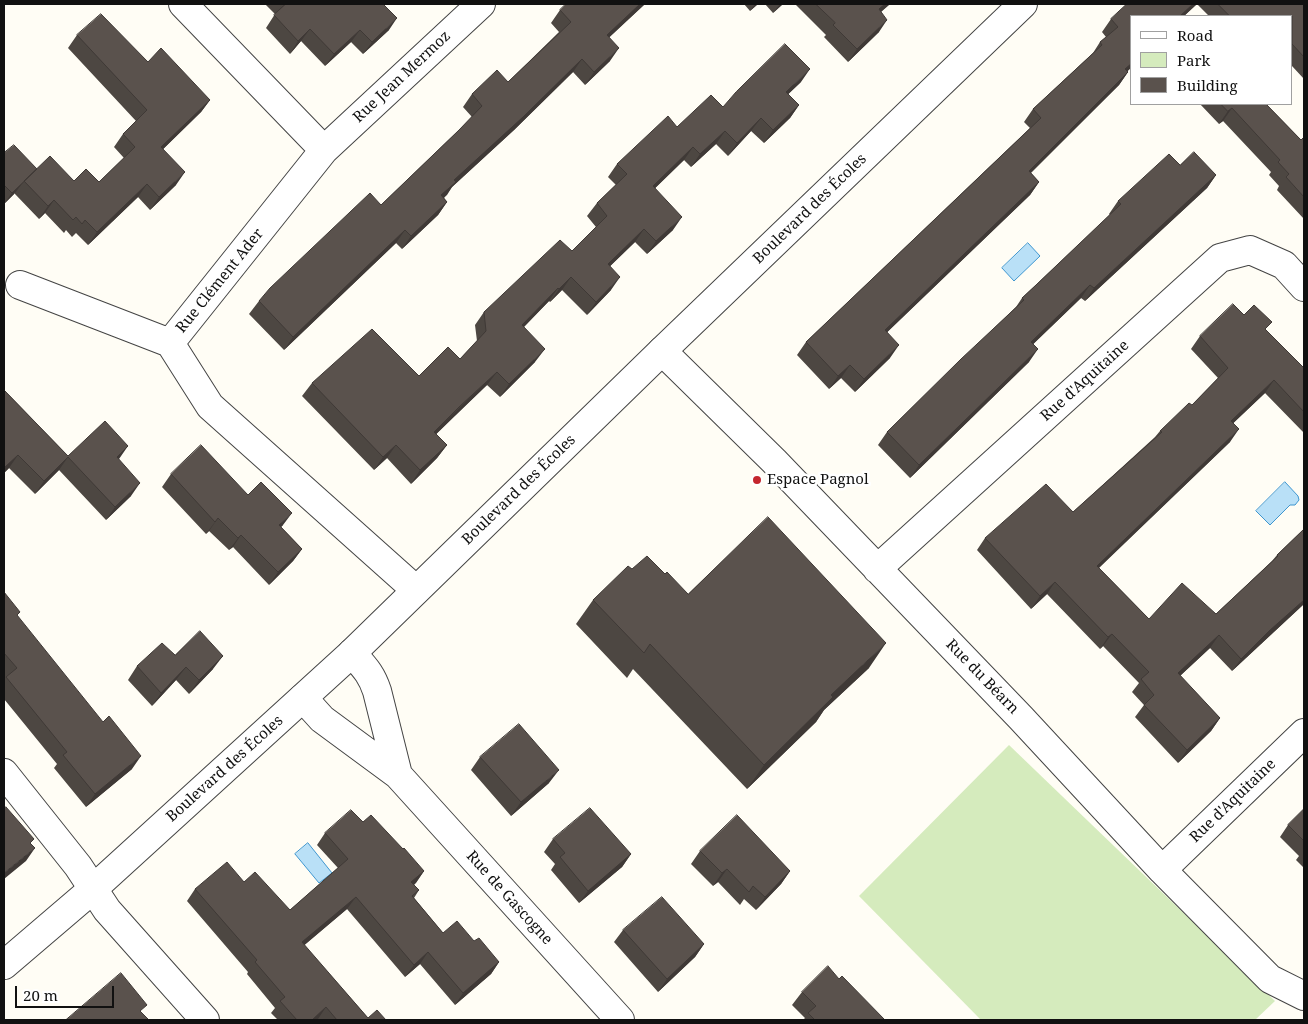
<!DOCTYPE html>
<meta charset="utf-8">
<style>
body{margin:0}
#map{position:relative;width:1308px;height:1024px;overflow:hidden;background:#fffdf5;font-family:"Noto Serif",serif}
canvas{display:block}
.frame{position:absolute;inset:0;border:5px solid #111;pointer-events:none}
.legend{position:absolute;left:1130px;top:15px;width:162px;height:90px;box-sizing:border-box;background:#fff;border:1px solid #a0a0a0;margin:0;padding:6px 9px;list-style:none;font-size:15px;color:#111}
.legend li{display:flex;align-items:center;gap:10px;height:25px}
.legend b{width:25px;border:1px solid #a0a0a0}
.scale{position:absolute;left:15px;top:986px;width:99px;height:22px;box-sizing:border-box;border:2px solid #111;border-top:0;padding-left:6px;font-size:15px;line-height:18px;white-space:nowrap;color:#111;-webkit-text-stroke:4px #fff;paint-order:stroke}
</style>
<div id="map">
<canvas width="1308" height="1024"></canvas>
<div class="frame"></div>
<ul class="legend">
<li><b style="height:6px;background:#fff"></b>Road</li>
<li><b style="height:14px;background:#d5ebbd"></b>Park</li>
<li><b style="height:14px;background:#5a524d"></b>Building</li>
</ul>
<div class="scale">20 m</div>
</div>
<script>
const g = document.querySelector('canvas').getContext('2d');
g.lineJoin = 'round';
function paint(path, color) {
  g.fillStyle = color;
  g.fill(path, 'evenodd');
}
function stroke(path, color, width, dash) {
  g.strokeStyle = color;
  g.lineWidth = width;
  g.lineCap = dash ? 'butt' : 'round';
  g.setLineDash(dash || []);
  g.stroke(path);
}
function drawText(font, color, halo, rows, align = 'center') {
  g.font = font + ' "Noto Serif",serif';
  g.lineWidth = 5;
  g.setLineDash([]);
  g.textBaseline = 'middle';
  g.strokeStyle = halo;
  g.fillStyle = color;
  for (const [text, x, y, turn = 0] of rows) {
    g.save();
    g.translate(x, y);
    g.rotate((+turn || 0) * Math.PI / 180);
    g.textAlign = isNaN(turn) ? turn : align;
    if (halo) g.strokeText(text, 0, 0);
    g.fillText(text, 0, 0);
    g.restore();
  }
}
const green = new Path2D(`
 M1009,745l266,256 -20,19h-274l-122,-124z`);
const water = new Path2D(`
 M1028,243l12,13 -26,25 -12,-13z
 M1285,482l13,14 1,4 -4,5h-5l-20,20 -14,-14z
 M308,843l24,30 -13,10 -24,-29z`);
const minor = new Path2D(`
 M183,4l141,146
 M20,285l150,58
 M662,351l112,110 247,257 141,152 108,109 34,17
 M877,569l343,-311 30,-8 34,15 20,22
 M416,590l-206,-184 -40,-63 154,-193 157,-146
 M352,653c12,14 19,20 25,38l21,84
 M303,698l19,21 76,56 222,245
 M4,773l74,93 29,44 98,110
 M1162,870l142,-137`);
const tertiary = new Path2D(`
 M4,965l89,-76 259,-236 310,-302 361,-347`);
const wall = new Path2D(`
 M265,4h70l54,26 -26,24 -12,-12 -26,24 -24,-25 -11,13 -24,-26 9,-14z
 M645,4l-36,33 1,24 -25,24 -12,-13 -59,58 -62,57 -8,11 3,4 -9,13 -36,34 -6,-6 -112,107 -35,-36 10,-13 122,-96 78,-75 13,-13 -9,-10 9,-13 36,-12 51,-50 -8,-9 9,-13z
 M744,4h14l-8,7z
 M765,4h18l-10,9z
 M795,4h95l-9,8 -2,20 -31,30 -24,-25 2,-2z
 M1127,4h177v75l-12,-13v-50h-83l-12,-12 -13,12h-52v51l-5,4 1,1 -9,13 -88,88 8,9 -9,13 -143,137 3,26 -35,34 -14,-14 -12,11 -32,-34 9,-13 224,-214 -6,-6 9,-13 60,-56 7,-11 6,-5 -4,-5 9,-13z
 M77,35l71,27 62,38 -9,12 -38,37 13,36 -26,25 -12,-13 -50,48 -12,-12 -4,4 -6,-7 -2,3 -19,-20 -6,6 -24,-25v-1l-11,11v-51l33,16 37,12 25,1 25,-24 -10,-11 9,-13 13,-13 -68,-73z
 M801,82l-13,12 11,11 -9,13 -26,25 -13,-12 -23,25 -12,-12 -25,23 -7,-7 -29,28 18,42 -26,24 -12,-12 -25,24 1,24 -24,25 -25,-25 -12,12 -1,-1 -25,26 11,35 -35,35 -13,-12 -37,35 -14,14 11,11 -10,13 -26,26 -24,-26 -13,12 -72,-74 10,-13 107,-7 41,-17 17,-18 -2,-16 9,-13 88,-61 24,-24 -9,-11 10,-13 19,-18 -8,-8 9,-13 60,-37 46,-20z
 M1200,104h66l35,36 3,-3v82l-27,-29 2,-4 -10,-11 2,-3 -48,-51 -4,3z
 M1180,165l36,10 -9,13 -122,113 -4,-3 -48,46 -4,18 -119,116 -32,-33 9,-13 129,-125 6,-9 88,-83 -1,-1 9,-13z
 M1244,315l22,15 38,38v65l-39,-40 -32,30 -3,19 -131,126 50,51 67,-5 56,-53 5,-6 27,-26v75l-43,40 -29,27 -22,-23 -30,28 40,42 -9,13 -33,32 -43,-46 9,-12 -12,-13 7,-9 -36,-37 -3,3 -53,-55 -16,15 -54,-59 8,-12 88,-26 82,-75 5,-6 32,-26 26,-27 -27,-29 9,-13z
 M4,390l64,66 51,4 12,36 -25,24 -47,-50 -24,24 -26,-26 -5,5z
 M171,474l77,21 35,30 -2,2 21,22 -9,12 -24,24 -36,-38 -4,3 -20,-19 -3,3 -44,-47z
 M632,569l33,5 23,20 181,74 -45,42 -8,12 -69,67 -114,-120 -6,9 -51,-54 17,-24z
 M4,592l13,24 115,153 -46,38 -32,-39 3,-4 -53,-65v-19l1,-2 -1,-1z
 M175,655l38,14 -24,25 -13,-14 -24,26 -24,-26 9,-14z
 M480,757l69,26 -38,33 -40,-46z
 M1304,809v59l-8,-8 3,-4 -19,-19 8,-12z
 M363,822l61,49 -10,14 5,5 -5,8 29,35 31,8 25,21 -8,12 -36,31 -35,-41 -15,13 -58,-68 -43,36 64,73 18,2h-68v-1l-2,1h-38l-7,-7 4,-5 -28,-34 1,-2 -61,-71 8,-12 49,-7 46,28 48,-42 -21,-23 8,-12z
 M553,839l78,15 -9,13 -43,36 -28,-33 4,-6 -11,-12z
 M700,851l90,20 -9,13 -25,26 -12,-11 -4,6 -22,-23 -5,4 -22,-22z
 M623,930l81,14 -9,13 -37,35 -44,-50z
 M839,979l46,41h-82l2,-2 -13,-13 10,-13z`);
const shadedWall = new Path2D(`
 M640,4h5l-47,44 9,-13z
 M755,4h3l-8,7z
 M780,4h3l-10,9z
 M885,4h5l-20,17 9,-12z
 M1193,4h4l-13,12h-4z
 M397,18l-8,12 -26,24 9,-12z
 M887,20l-8,12 -31,30 9,-13z
 M310,29l-9,12 -11,13 8,-13z
 M360,30l-9,12 -26,24 9,-12z
 M619,48l-9,13 -25,24 9,-13z
 M582,59l-9,13 -59,58 -62,57 -5,8 -15,13 9,-13 13,-15z
 M1132,63v4l-16,15 9,-13z
 M810,69l-9,13 -24,23 9,-13z
 M1128,72l-9,13 -99,98 9,-12z
 M210,100l-9,12 -49,48 9,-13z
 M799,105l-9,13 -26,25 9,-13z
 M1232,108l-9,13 -4,3 9,-13z
 M761,118l-10,13 -23,25 9,-13z
 M725,131l-9,13 -25,23 9,-13z
 M693,147l-9,13 -40,39 9,-13z
 M37,169l-13,12 -9,12 -11,11 8,-11z
 M185,172l-9,13 -26,25 9,-13z
 M1216,175l-9,13 -122,113 9,-13z
 M1039,182l-9,13 -154,148 9,-13z
 M147,184l-9,13 -50,48 9,-13z
 M54,200l-9,13 -6,6 9,-13z
 M447,202l-9,13 -36,34 9,-13z
 M682,217l-9,13 -26,24 9,-13z
 M644,229l-9,13 -36,35 9,-13z
 M405,230l-9,13 -112,107 9,-13z
 M571,277l-9,13 -12,12 9,-13z
 M620,277l-9,13 -24,25 9,-13z
 M1090,285l-9,13 -59,57 9,-13z
 M558,288l-9,13 -36,37 9,-13z
 M899,345l-9,13 -35,34 9,-13z
 M545,349l-10,13 -35,35 9,-13z
 M1038,349l-9,13 -119,116 9,-13z
 M850,365l-9,13 -12,11 9,-13z
 M497,372l-10,13 -62,60 9,-13z
 M1274,380l-9,13 -42,40 8,-12z
 M1239,429l-9,13 -142,136 9,-12z
 M396,445l-9,13 -13,12 9,-13z
 M447,445l-10,13 -26,26 9,-14z
 M128,446l-9,13 -11,11 9,-13z
 M18,455l-9,13 -5,5v-4l1,-2z
 M68,457l-9,13 -24,24 9,-13z
 M140,483l-9,13 -25,24 9,-13z
 M292,513l-9,12 -12,12 8,-12z
 M218,518l-9,13 -3,3z
 M241,535l-8,12 -4,3 9,-12z
 M302,549l-9,12 -24,24 9,-13z
 M1055,582l-8,12 -16,15 9,-13z
 M1304,600v4l-43,40 -29,27 9,-12 28,-28z
 M1112,634l-9,12 -3,3 8,-12z
 M1219,635l-9,13 -41,38 9,-13z
 M886,643l-17,25 -45,42 -8,12 -69,67 17,-24 67,-70z
 M223,656l-10,13 -24,25 10,-14z
 M186,667l-10,13 -24,26 9,-13z
 M1220,718l-9,13 -33,32 9,-13z
 M141,756l-9,13 -46,38 9,-13z
 M559,770l-10,13 -38,33 10,-14z
 M35,848l-9,13 -22,18v-6z
 M631,854l-9,13 -43,36 9,-12z
 M727,869l-9,13 -5,4 9,-13z
 M424,871l-8,12 -13,11 8,-12z
 M790,871l-9,13 -25,26 9,-13z
 M356,897l-9,12 -53,45 8,-12z
 M704,944l-9,13 -37,35 9,-13z
 M428,952l-8,12 -15,13 9,-12z
 M499,962l-8,12 -36,31 8,-12z
 M326,1007l-8,12 -2,1h-4z`);
const building = new Path2D(`
 M286,4h49l1,1 1,-1h46l14,14 -25,24 -12,-12 -26,24 -24,-25 -12,12 -24,-26z
 M566,4h74l-33,31 12,13 -25,24 -12,-13 -59,58 -69,63 2,2 -15,13 6,7 -36,34 -6,-6 -112,107 -34,-36 11,-13 100,-95 11,12 78,-75 23,-24 -10,-12 25,-24 11,12 63,-60 -11,-12z
 M816,4h69l-6,5 8,11 -30,29 -24,-24 2,-2z
 M1127,4h66l-13,12h-48v47l-7,6 3,3 -99,99 10,11 -154,148 14,15 -35,34 -14,-14 -12,11 -32,-34 235,-224 -8,-9 69,-64 -2,-3 18,-15 -7,-8z
 M1218,4h86v53l-12,-13v-28h-62z
 M101,14l47,48 13,-14 49,52 -49,47 24,25 -26,25 -12,-13 -50,48 -12,-12 -3,4 -6,-7 -3,3 -19,-20 -6,6 -24,-25 26,-25 24,25 12,-12 13,13 36,-35 -12,-13 24,-24 -70,-75z
 M785,44l25,25 -24,23 13,13 -26,25 -12,-12 -24,25 -12,-12 -25,23 -7,-7 -40,39 29,31 -26,24 -12,-12 -36,35 12,13 -24,25 -25,-25 -12,12 -1,-1 -36,37 23,24 -36,35 -12,-12 -38,35 -25,25 13,13 -27,25 -24,-25 -13,12 -71,-74 60,-54 47,47 29,-29 12,12 26,-28 -2,-19 76,-72 12,11 35,-35 -10,-13 30,-29 -10,-10 51,-48 9,11 34,-32 12,12 13,-15z
 M1221,104h45l35,36 3,-3v60l-18,-20 3,-3 -11,-12 2,-2 -48,-52 -4,3z
 M14,145l23,24 -25,24 -8,-8v-32z
 M1194,152l22,23 -122,113 -4,-3 -59,57 7,7 -119,116 -32,-33 74,-73 63,-59 -2,-2 14,-13 85,-81 -3,-3 51,-47 11,11z
 M1233,304l11,11 10,-10 18,17 -7,7 39,39v44l-30,-32 -43,41 8,8 -142,137 52,53 33,-36 34,31 62,-58 -1,-1 27,-26v71l-35,31 -28,28 -22,-24 -41,38 42,45 -33,32 -43,-45 10,-10 -13,-16 8,-7 -37,-38 -4,3 -53,-55 -15,14 -55,-58 61,-54 27,28 89,-80 -2,-1 29,-28 3,2 36,-37 -28,-32z
 M4,390l64,66 37,-35 23,25 -11,11 23,26 -25,24 -47,-50 -24,24 -26,-26 -13,12 -1,-2z
 M201,445l47,50 13,-13 31,31 -13,12 23,24 -24,23 -37,-37 -3,3 -20,-20 -3,4 -44,-48z
 M768,517l118,126 -55,52 2,2 -69,68 -114,-121 -6,9 -51,-53 35,-34 4,3 15,-13 18,18 2,-2 21,22z
 M4,592l16,20 -3,3 86,107 6,-6 32,40 -46,38 -32,-39 4,-3 -61,-75 11,-9 -13,-15z
 M200,631l23,25 -24,24 -13,-13 -25,26 -24,-27 25,-23 13,12z
 M519,724l40,46 -38,32 -41,-45z
 M6,807l28,32 -4,4 5,5 -31,25v-63z
 M590,808l41,46 -43,37 -28,-34 5,-4 -12,-14z
 M1304,809v32l-16,-16z
 M351,810l12,12 8,-7 32,34 1,-1 20,23 -13,11 8,8 -7,6 31,37 14,-12 17,20 5,-3 20,24 -36,31 -35,-41 -14,13 -58,-68 -54,45 66,76 9,-8 9,10h-49l-11,-13 -14,13h-15l-17,-19 5,-4 -30,-35 2,-2 -62,-71 32,-27 17,20 11,-10 35,38 58,-51 -23,-26z
 M737,815l53,56 -25,26 -12,-11 -4,6 -22,-23 -5,4 -22,-22z
 M662,897l42,47 -37,35 -44,-49z
 M828,966l11,13 3,-3 43,44h-70l-7,-7 8,-7 -14,-14z
 M121,973l26,32 -7,6 9,9h-83z`);
const markers = [
 [757,480,5,"#c4262e"]
];
const streetNames = [
 ["Rue Jean Mermoz",402,77,-43],
 ["Boulevard des Écoles",810,209,-44],
 ["Rue Clément Ader",220,281,-51],
 ["Rue d'Aquitaine",1085,381,-42],
 ["Boulevard des Écoles",519,490,-44],
 ["Rue du Béarn",982,677,46],
 ["Boulevard des Écoles",225,769,-42],
 ["Rue d'Aquitaine",1233,801,-44],
 ["Rue de Gascogne",509,898,48]
];
const poiNames = [
 ["Espace Pagnol",767,480]
];
paint(green, '#d5ebbd');
paint(water, '#b9e0f7');
stroke(water, '#3f96cf', 1);
stroke(minor, '#444', 30);
stroke(tertiary, '#444', 30);
stroke(minor, '#fff', 28);
stroke(tertiary, '#fff', 28);
paint(wall, '#4d4742');
paint(shadedWall, '#3f3936');
paint(building, '#5a524d');
stroke(building, '#3f3936', 1);
for (const [x, y, r, color] of markers) {
  const dot = new Path2D();
  dot.arc(x, y, r, 0, 2 * Math.PI);
  g.fillStyle = color;
  g.fill(dot);
  stroke(dot, '#fff', 2);
}
drawText('15px', '#111', '#fff', streetNames);
drawText('15px', '#111', '#fff', poiNames, 'left');
</script>
